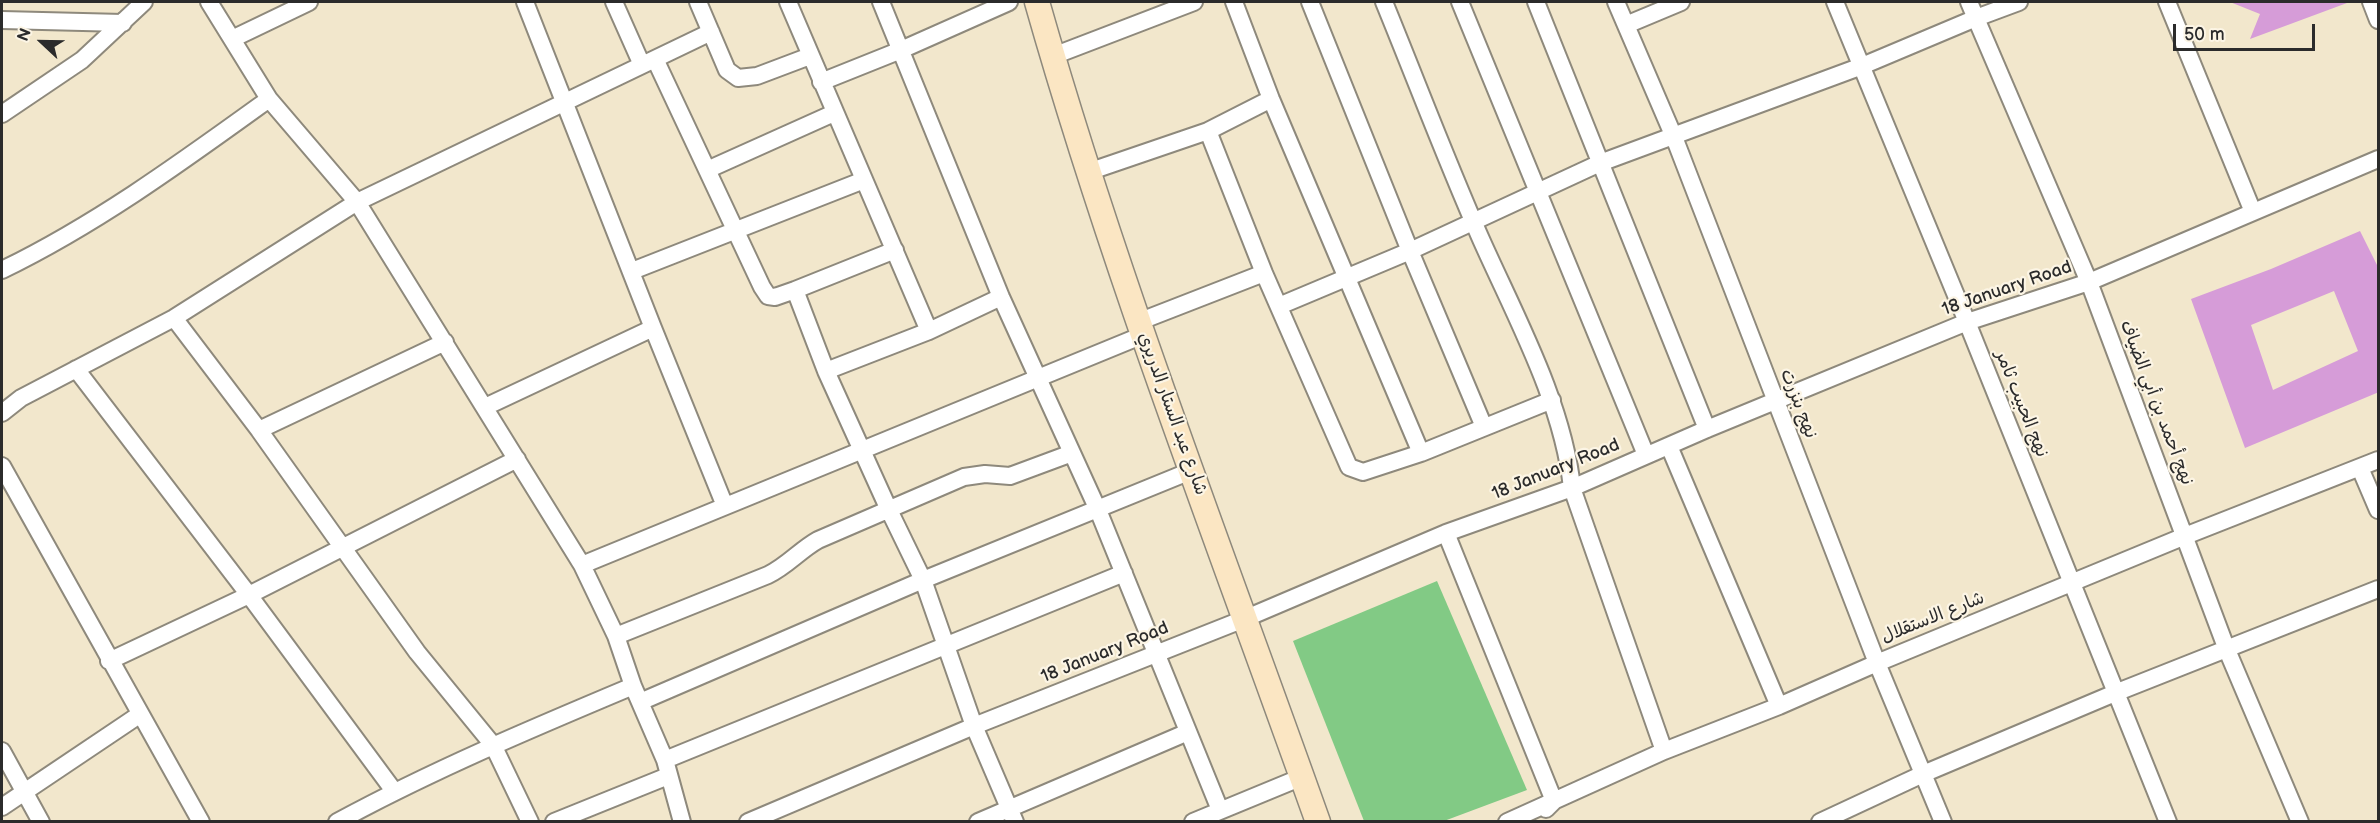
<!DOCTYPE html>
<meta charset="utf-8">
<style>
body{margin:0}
#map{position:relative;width:2380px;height:823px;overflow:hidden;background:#f2e7cc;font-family:"Balsamiq Sans",sans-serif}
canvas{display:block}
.frame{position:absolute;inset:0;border:3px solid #2b2b2b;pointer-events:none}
.north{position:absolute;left:12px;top:12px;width:60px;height:60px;-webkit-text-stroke:4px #fcf5e5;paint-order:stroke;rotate:292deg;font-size:16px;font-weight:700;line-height:24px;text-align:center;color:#2b2b2b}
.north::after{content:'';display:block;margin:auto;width:21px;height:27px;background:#2b2b2b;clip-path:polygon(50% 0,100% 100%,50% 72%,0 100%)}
.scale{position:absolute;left:2173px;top:24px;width:142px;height:27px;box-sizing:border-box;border:3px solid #2b2b2b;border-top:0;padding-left:8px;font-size:18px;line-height:21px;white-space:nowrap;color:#2b2b2b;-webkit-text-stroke:4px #fcf5e5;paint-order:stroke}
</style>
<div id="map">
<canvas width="2380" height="823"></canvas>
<div class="frame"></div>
<div class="north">N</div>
<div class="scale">50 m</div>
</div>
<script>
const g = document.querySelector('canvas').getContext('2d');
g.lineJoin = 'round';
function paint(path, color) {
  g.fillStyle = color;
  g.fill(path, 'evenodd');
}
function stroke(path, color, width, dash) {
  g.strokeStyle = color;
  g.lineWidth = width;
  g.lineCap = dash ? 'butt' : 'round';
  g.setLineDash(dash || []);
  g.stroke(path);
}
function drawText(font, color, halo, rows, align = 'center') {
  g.font = font + ' "Balsamiq Sans","Playpen Sans Arabic",sans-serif';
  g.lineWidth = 4.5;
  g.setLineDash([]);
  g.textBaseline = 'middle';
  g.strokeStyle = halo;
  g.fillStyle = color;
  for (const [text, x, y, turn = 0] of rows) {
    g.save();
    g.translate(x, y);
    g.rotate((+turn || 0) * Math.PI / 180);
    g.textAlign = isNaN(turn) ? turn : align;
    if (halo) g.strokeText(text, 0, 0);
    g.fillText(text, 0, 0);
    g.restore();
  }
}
const green = new Path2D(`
 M1437,581l90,209 -83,31h-80l-71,-180z`);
const building = new Path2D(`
 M2230,2h116l1,1 -97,36 10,-25z
 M2360,231l19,38v123l-134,56 -54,-149 80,-30zM2334,291l24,60 -85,39 -22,-65z`);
const street = new Path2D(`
 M209,2l60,97 88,103 225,363 34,71 17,50 32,74 17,62
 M525,2l128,326 72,178
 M614,2l28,63
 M698,2l29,68 11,8 19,-2 53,-20
 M788,2l141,329
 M881,2l120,295 97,213 122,300
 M1234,2l37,97 150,354
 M1310,2l100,249 74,176
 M1384,2c32,78 62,158 96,235 35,79 83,165 92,251l92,263
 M1460,2l186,453
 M1536,2l171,427
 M1616,2l58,135 203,526 66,159
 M1835,2l132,320 201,500
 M1969,2l120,280 138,368 73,172
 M2167,2l86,210
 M2371,2l7,18
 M2,20l121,3
 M1626,25l55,-23
 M232,39l77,-37
 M1053,56l141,-54
 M655,59l107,228 6,9 7,1 20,-7 100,-40
 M821,82l80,-32 108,-48
 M2,114l80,-54 62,-58
 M1208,131l56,142 85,194 14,5 58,-19 131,-53
 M707,170l127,-57
 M1088,172l120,-41 63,-32
 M2,270c95,-46 181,-109 267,-171
 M632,271l232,-91
 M795,290l31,81 63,139 34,70 51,146 41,96
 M1279,306l131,-55 190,-88 262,-97 114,-48 43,-16
 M174,318l85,112 158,222 76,93 37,77
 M1138,322l126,-49
 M76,369l173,226 145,196
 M826,371l103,-40 72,-34
 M485,407l168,-79
 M2,413l19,-15 153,-80 183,-116 354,-170
 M259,430l186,-88
 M1669,446l110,260
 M2,466l199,356
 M2360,468l18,42
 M1446,533l108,268 -8,8
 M582,565l561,-230
 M616,636l152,-61c19,-9 32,-25 50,-35l146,-63 21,-3 25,2 62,-23
 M109,661l140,-66 268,-136
 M640,702l283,-122 270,-110
 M2,751l39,71
 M665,760l459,-187
 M2,807l137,-92
 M337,822c96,-52 196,-94 296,-136
 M554,822l114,-46
 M748,822l226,-96 270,-107 202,-86 126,-45 135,-59 260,-107 122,-40 289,-123
 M978,822l210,-90
 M1193,822l109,-45
 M1507,822l157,-71 115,-45 98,-43 308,-127 193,-76
 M1820,822l103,-48 192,-81 263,-104`);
const secondary = new Path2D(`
 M1037,2c79,278 184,547 281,820`);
const streetNames = [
 ["18 January Road",2007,289,-19],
 ["نهج أحمد بن أبي الضياف",2156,403,69],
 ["نهج بنزرت",1798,404,69],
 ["نهج الحبيب ثامر",2021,404,68],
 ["شارع عبد الستار الدريري",1172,414,70],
 ["18 January Road",1556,470,-22],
 ["شارع الاستقلال",1933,618,-22],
 ["18 January Road",1105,653,-22]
];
paint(green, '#82ca85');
paint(building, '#d69cd8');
stroke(street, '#8e897c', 20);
stroke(secondary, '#8e897c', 27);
stroke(street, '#fff', 16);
stroke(secondary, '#fbe6c3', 24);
drawText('18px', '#2b2b2b', '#fcf5e5', streetNames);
</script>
